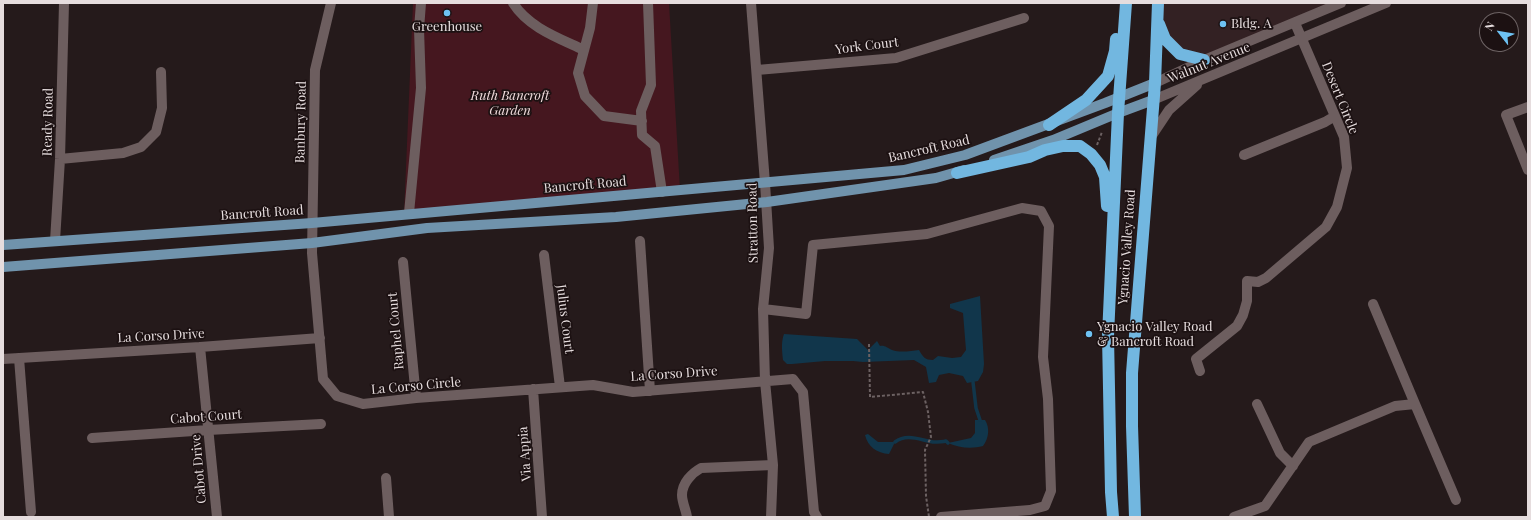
<!DOCTYPE html>
<style>
body{margin:0}
#map{position:relative;width:1531px;height:520px;overflow:hidden;background:#251a1b;font-family:"Playfair Display",serif}
canvas{display:block}
.frame{position:absolute;inset:0;border:4px solid #e6ddde;pointer-events:none}
.north{position:absolute;left:1479px;top:12px;width:40px;height:40px;box-sizing:border-box;background:#1c1112;border:1px solid #6d6364;border-radius:50%;rotate:301deg;font-size:11px;font-weight:700;line-height:16px;text-align:center;color:#e6ddde}
.north::after{content:'';display:block;margin:auto;width:14px;height:18px;background:#6ec2f3;clip-path:polygon(50% 0,100% 100%,50% 72%,0 100%)}
</style>
<div id="map">
<canvas width="1531" height="520"></canvas>
<div class="frame"></div>
<div class="north">N</div>
</div>
<script>
const g = document.querySelector('canvas').getContext('2d');
g.lineJoin = 'round';
function paint(path, color) {
  g.fillStyle = color;
  g.fill(path, 'evenodd');
}
function stroke(path, color, width, dash) {
  g.strokeStyle = color;
  g.lineWidth = width;
  g.lineCap = dash ? 'butt' : 'round';
  g.setLineDash(dash || []);
  g.stroke(path);
}
function drawText(font, color, halo, rows, align = 'center') {
  g.font = font + ' "Playfair Display",serif';
  g.lineWidth = 3.5;
  g.setLineDash([]);
  g.textBaseline = 'middle';
  g.strokeStyle = halo;
  g.fillStyle = color;
  for (const [text, x, y, turn = 0] of rows) {
    g.save();
    g.translate(x, y);
    g.rotate((+turn || 0) * Math.PI / 180);
    g.textAlign = isNaN(turn) ? turn : align;
    if (halo) g.strokeText(text, 0, 0);
    g.fillText(text, 0, 0);
    g.restore();
  }
}
const built = new Path2D(`
 M1158,3h183l-137,57 -39,-21z`);
const green = new Path2D(`
 M413,3h256l11,187 -276,24z`);
const water = new Path2D(`
 M980,296l4,68 -1,8 -5,9 -11,2 -4,-7 -14,-3 -10,2 -3,7 -7,1 -3,-16 -12,-7 -51,2 -10,-1h-28l-33,3h-5l-4,-4c-1,-9 -2,-18 1,-26l73,5 11,11 9,-9 3,5c5,-1 7,2 12,4 8,3 19,1 27,0 4,7 6,10 14,10l5,-4 14,2 9,-1 5,-7 -3,-37 -13,-5v-4z
 M975,420h10c5,8 4,18 -2,26 -11,3 -24,2 -35,-3l23,-5 4,-5z
 M868,434l10,8h17l-6,12c-12,-1 -21,-7 -24,-19z`);
const stream = new Path2D(`
 M973,382l3,26 4,12
 M895,442c12,-9 25,-2 38,0 5,0 9,0 13,-1l2,2`);
const path = new Path2D(`
 M1097,145l5,-13
 M869,344l1,53 53,-5 5,20 3,25 -6,13 1,46 3,21`);
const minor = new Path2D(`
 M331,3l-16,67 -3,183 11,126 14,17 26,8 53,-6 177,-13 40,7 160,-13 10,13 11,120 3,5
 M513,3c16,25 46,35 71,47
 M593,3l-3,25 -12,45 7,23 19,20 38,5
 M648,3l3,82 -10,26 1,24 13,11 7,46
 M751,3l14,180 4,65 -6,61 2,72 8,84
 M757,70l139,-12 128,-40
 M1155,83l49,-23 137,-57
 M1153,100l233,-97
 M1528,107l-22,8 22,55
 M1151,137l18,-27 28,-25
 M1244,155l81,-33 10,-6
 M60,159l63,-6 18,-6 15,-15 6,-24 -1,-36
 M409,213l12,-125 -2,-59 2,-26
 M55,241l5,-82 4,-156
 M640,241l10,150
 M544,255l16,132
 M403,262l13,136
 M763,309l43,5 7,-69 114,-11 95,-26 19,3 8,15 -6,131 5,42 3,92 -6,15 -15,4 -89,7
 M200,347l17,170
 M19,358l12,154
 M3,359l197,-12 120,-9
 M1200,371l-4,-12 41,-33 6,-11 4,-14v-20l11,1 8,-4 60,-51 11,-20 10,-39 -3,-31 -49,-114
 M533,389l9,128
 M1257,404l23,49 13,13
 M1415,404l41,96
 M92,438l116,-8 113,-6
 M386,478l3,39
 M687,517c-1,-7 -5,-15 -5,-22 0,-12 10,-22 19,-27l72,-3 -2,52
 M1234,517l31,-11 44,-64 86,-36 20,-2 -42,-100`);
const major = new Path2D(`
 M994,160l59,-20 65,-27 35,-13
 M3,245l309,-22 592,-53 61,-15 140,-52 50,-20
 M3,267l309,-24 115,-15 189,-11 151,-15 169,-24 28,-8`);
const highway = new Path2D(`
 M1159,24l6,15 15,15 24,6
 M1049,125l37,-25 22,-24 7,-25 1,-12
 M957,173l72,-16 16,-7 18,-4h17l11,8 9,11 5,12 2,29
 M1113,517l-2,-25 -3,-156 10,-223 8,-110
 M1135,517l-3,-91v-53l23,-290 3,-80`);
const markers = [
 [447,13,4,"#6ec2f3"],
 [1223,24,4,"#6ec2f3"],
 [1089,334,4,"#6ec2f3"]
];
const poiNames = [
 ["Bldg. A",1231,24],
 ["Greenhouse",447,27,"center"],
 ["Ygnacio Valley Road",1097,327],
 ["& Bancroft Road",1097,342]
];
const streetNames = [
 ["York Court",867,46,-7],
 ["Walnut Avenue",1209,63,-22],
 ["Desert Circle",1340,98,68],
 ["Ready Road",48,122,-89],
 ["Banbury Road",301,122,-89],
 ["Bancroft Road",929,149,-13],
 ["Bancroft Road",585,185,-5],
 ["Bancroft Road",262,213,-4],
 ["Stratton Road",753,223,-91],
 ["Ygnacio Valley Road",1127,247,-86],
 ["Julius Court",565,319,83],
 ["Raphel Court",396,331,-95],
 ["La Corso Drive",161,336,-3],
 ["La Corso Drive",674,374,-4],
 ["La Corso Circle",416,386,-5],
 ["Cabot Court",206,417,-4],
 ["Via Appia",525,454,-94],
 ["Cabot Drive",199,469,-95]
];
const parkNames = [
 ["Ruth Bancroft",510,96],
 ["Garden",510,111]
];
paint(built, '#332123');
paint(green, '#45171f');
paint(water, '#11364b');
stroke(stream, '#11364b', 3.5);
stroke(path, '#6c6162', 2, [3, 2]);
stroke(minor, '#6d5e5f', 10);
stroke(major, '#7093ac', 10);
stroke(highway, '#72b7e0', 12);
for (const [x, y, r, color] of markers) {
  const dot = new Path2D();
  dot.arc(x, y, r, 0, 2 * Math.PI);
  g.fillStyle = color;
  g.fill(dot);
  stroke(dot, '#1c1112', 1.5);
}
drawText('13px', '#e6ddde', '#1c1112', poiNames, 'left');
drawText('13px', '#e6ddde', '#1c1112', streetNames);
drawText('italic 13px', '#f1dbdc', '#1c1112', parkNames);
</script>
